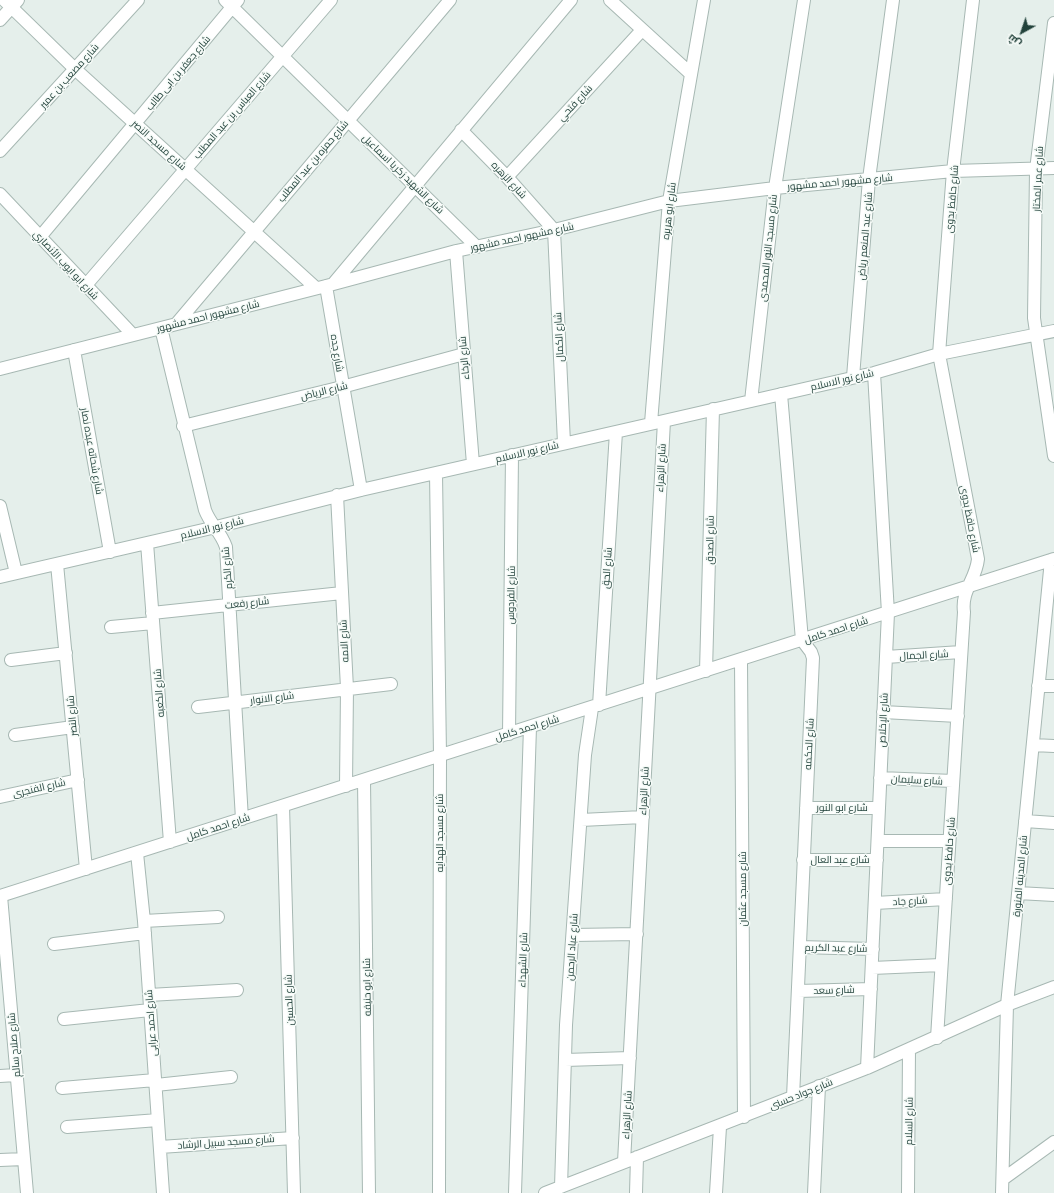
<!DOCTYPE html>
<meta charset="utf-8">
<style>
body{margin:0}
#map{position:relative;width:1054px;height:1193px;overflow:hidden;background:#e5efeb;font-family:Barlow,Cairo,sans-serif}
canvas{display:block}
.north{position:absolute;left:1002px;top:12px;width:40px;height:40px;-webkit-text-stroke:3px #f6fbf8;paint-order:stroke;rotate:220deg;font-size:11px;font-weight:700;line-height:16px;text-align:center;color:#22423b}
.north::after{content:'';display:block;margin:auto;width:14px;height:18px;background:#22423b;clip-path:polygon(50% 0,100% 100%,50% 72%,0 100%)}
</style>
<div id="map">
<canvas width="1054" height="1193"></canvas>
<div class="north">ش</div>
</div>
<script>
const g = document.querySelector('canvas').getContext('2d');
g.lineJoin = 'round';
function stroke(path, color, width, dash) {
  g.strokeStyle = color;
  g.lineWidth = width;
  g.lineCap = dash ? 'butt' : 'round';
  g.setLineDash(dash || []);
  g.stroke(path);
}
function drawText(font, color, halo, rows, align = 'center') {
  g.font = font + ' Barlow,Cairo,sans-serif';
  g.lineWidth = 3;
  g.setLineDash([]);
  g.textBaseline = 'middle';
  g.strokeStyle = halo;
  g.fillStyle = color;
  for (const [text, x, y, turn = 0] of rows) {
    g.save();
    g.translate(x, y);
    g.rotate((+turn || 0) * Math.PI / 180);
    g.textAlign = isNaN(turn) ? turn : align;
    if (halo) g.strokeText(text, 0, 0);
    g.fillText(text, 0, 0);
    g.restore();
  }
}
const street = new Path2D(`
 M4,0l71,69 241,219
 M225,0l252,247
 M610,0l81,74
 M0,20l18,-20
 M1054,23l-18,147 -2,148 20,138
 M461,130l46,47 47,53 10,213
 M0,151l138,-151
 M507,177l135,-147
 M0,194l133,141
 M40,237l198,-237
 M456,251l17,213
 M333,284l238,-284
 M86,285l245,-285
 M326,286l35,204
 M177,323l273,-323
 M161,328l44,182c5,14 16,22 21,37l16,272
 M74,350l36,202
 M0,369l326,-83 130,-35 98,-21 115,-29 106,-13 178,-17 101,-3
 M853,377l16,-198 24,-179
 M781,394l21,246 9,12 2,6 -20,439
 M751,401l24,-213 29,-188
 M651,423l18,-222 35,-201
 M183,426l159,-39 122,-33
 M436,473l4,282 -1,438
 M337,495l10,193 -1,98
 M0,506l16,67
 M147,543l23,299
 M57,564l29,305
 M0,577l216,-50 145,-37 513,-117 65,-19 115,-23
 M152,613l190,-20
 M111,627l42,-4
 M886,657l75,-5
 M11,660l55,-7
 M741,660l3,457
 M706,671l7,-262
 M1038,686h16
 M599,705l17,-273
 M198,707l193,-23
 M883,712l75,4
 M509,734l3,-279
 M15,735l58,-8
 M1033,745l21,1
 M880,778l73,3
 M364,780l5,413
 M0,797l78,-17
 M283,806l11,387
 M806,808h73
 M581,820l62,-3
 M1025,821l29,2
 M878,841h71
 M137,853l7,68 19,272
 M803,860h74
 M1018,893l36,2
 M0,896l1054,-337
 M1,896l26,297
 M875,903l71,-4
 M144,921l74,-4
 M573,935l64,-1
 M54,944l91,-11
 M800,947l73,2
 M872,968l69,-3
 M798,991l73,-2
 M149,995l88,-5
 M64,1019l86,-9
 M937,1038l27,-426c-3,-22 12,-32 14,-53l-39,-205 14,-183 20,-171
 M565,1060l65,-2
 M867,1068l21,-455 -14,-240
 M0,1076l16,-1
 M156,1085l75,-8
 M62,1088l93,-8
 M67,1127l91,-7
 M160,1147l133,-9
 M0,1160l24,-1
 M624,1162l40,-741
 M1003,1179l51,-37
 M561,1187l5,-162 19,-270 7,-47
 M515,1193l15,-466
 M545,1193l322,-125 140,-63 47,-18
 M636,1193l1,-36
 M716,1193l4,-66
 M814,1193l5,-107
 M908,1193l1,-144
 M1002,1193l5,-188 44,-445`);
const streetNames = [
 ["شارع جعفر بن ابى طالب",178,73,-50],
 ["شارع مصعب بن عمير",69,76,-48],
 ["شارع فتحي",575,103,-47],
 ["شارع العباس بن عبد المطلب",232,115,-49],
 ["شارع مسجد النصر",159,145,42],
 ["شارع حمزه بن عبد المطلب",313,161,-50],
 ["شارع الشهيد زكريا اسماعيل",403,174,44],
 ["شارع عمر المختار",1038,179,-87],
 ["شارع الزهره",509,180,47],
 ["شارع مشهور احمد مشهور",840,182,-5],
 ["شارع حافظ بدوى",952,199,-85],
 ["شارع ابو هريره",669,211,-83],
 ["شارع عبد المنعم رياض",865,236,-85],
 ["شارع مشهور احمد مشهور",522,237,-12],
 ["شارع مسجد النور المحمدى",768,248,-84],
 ["شارع ابو ايوب الأنصاري",66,265,47],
 ["شارع مشهور احمد مشهور",208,316,-14],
 ["شارع الكمال",559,337,-93],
 ["شارع جده",337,353,81],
 ["شارع الرخاء",464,358,-95],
 ["شارع نور الاسلام",842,380,-13],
 ["شارع الرياض",324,391,-14],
 ["شارع شحاته عبده نصار",92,451,80],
 ["شارع نور الاسلام",527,452,-13],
 ["شارع الزهراء",661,468,-87],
 ["شارع حافظ بدوى",970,519,79],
 ["شارع نور الاسلام",212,528,-14],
 ["شارع الصدق",710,540,-89],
 ["شارع الكرم",227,568,-95],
 ["شارع الحق",607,568,-86],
 ["شارع الفردوس",511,595,-89],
 ["شارع رفعت",247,603,-6],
 ["شارع احمد كامل",836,630,-18],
 ["شارع الامه",344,641,-93],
 ["شارع الجمال",924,655,-3],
 ["شارع الكعبه",159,693,-94],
 ["شارع الانوار",272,698,-7],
 ["شارع النصر",72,716,-95],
 ["شارع الإخلاص",883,720,-87],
 ["شارع احمد كامل",527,728,-17],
 ["شارع الحكمه",809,744,-87],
 ["شارع سليمان",917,780,3],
 ["شارع الفنجرى",39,788,-13],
 ["شارع الزهراء",644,791,-87],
 ["شارع ابو النور",842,808],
 ["شارع احمد كامل",218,827,-18],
 ["شارع مسجد الهدايه",440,833,-90],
 ["شارع حافظ بدوى",949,851,-86],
 ["شارع عبد العال",840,860],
 ["شارع المدينه المنورة",1020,876,-85],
 ["شارع مسجد عثمان",743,889,-90],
 ["شارع جاد",910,901,-3],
 ["شارع عباد الرحمن",572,947,-86],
 ["شارع عبد الكريم",836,948,1],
 ["شارع الشهداء",523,960,-88],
 ["شارع ابو حنيفه",367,987,-91],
 ["شارع سعد",834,990,-2],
 ["شارع الحسين",289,1000,-92],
 ["شارع احمد عرابى",151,1023,-94],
 ["شارع صلاح سالم",14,1045,-95],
 ["شارع جواد حسنى",801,1094,-22],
 ["شارع الزهراء",627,1115,-87],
 ["شارع السلام",909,1121,-89],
 ["شارع مسجد سبيل الرشاد",226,1142,-4]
];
stroke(street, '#a7b8b3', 14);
stroke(street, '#fff', 12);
drawText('10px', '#22423b', '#f6fbf8', streetNames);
</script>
